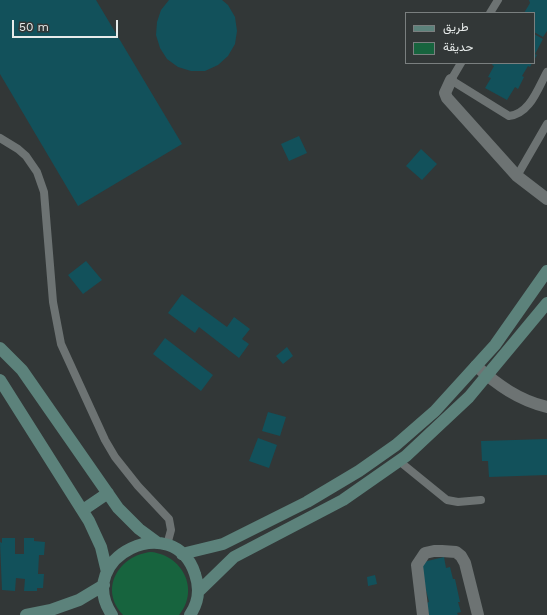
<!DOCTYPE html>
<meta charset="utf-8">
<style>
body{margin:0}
#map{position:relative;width:547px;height:615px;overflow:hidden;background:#323737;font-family:"Work Sans",Vazirmatn,sans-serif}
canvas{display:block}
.legend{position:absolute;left:405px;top:12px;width:130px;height:52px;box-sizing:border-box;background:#323737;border:1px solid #7a7f7f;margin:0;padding:5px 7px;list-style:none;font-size:12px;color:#e7ebea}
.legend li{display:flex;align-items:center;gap:8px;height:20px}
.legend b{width:20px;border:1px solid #7a7f7f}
.scale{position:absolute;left:12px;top:20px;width:106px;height:18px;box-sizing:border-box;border:2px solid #e7ebea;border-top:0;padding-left:5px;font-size:12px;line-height:14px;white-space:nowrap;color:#e7ebea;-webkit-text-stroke:3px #323737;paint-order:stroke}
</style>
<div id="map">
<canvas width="547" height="615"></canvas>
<ul class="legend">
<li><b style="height:5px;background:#5c827b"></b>طريق</li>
<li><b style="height:11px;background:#17643e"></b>حديقة</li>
</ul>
<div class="scale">50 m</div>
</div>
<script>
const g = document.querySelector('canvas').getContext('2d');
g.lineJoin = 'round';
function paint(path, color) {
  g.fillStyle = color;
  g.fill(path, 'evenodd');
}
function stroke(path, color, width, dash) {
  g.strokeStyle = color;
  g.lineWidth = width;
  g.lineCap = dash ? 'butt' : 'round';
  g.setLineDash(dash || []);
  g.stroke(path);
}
const green = new Path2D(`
 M151,552c31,3 49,37 28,63h-56c-25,-26 -4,-60 28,-63z`);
const building = new Path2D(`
 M0,0h96l86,144 -104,62 -78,-132z
 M169,0h53l6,5 7,12 2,14 -2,13 -7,12 -10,9 -13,6h-14l-13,-4 -11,-8 -7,-11 -4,-13 1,-13 4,-12z
 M529,0h18v31l-4,6 -9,-5v-19h-10l6,-10z
 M534,34l9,5 -8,15 2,1 -3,5z
 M493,63h39l-2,4 -2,-1 -6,10 2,1 -6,12 -3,-2 -8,13 -22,-12 6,-10 -3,-1 6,-11 -2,-1z
 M299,136l8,17 -18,8 -8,-17z
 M421,149l16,15 -15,16 -16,-14z
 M86,261l16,19 -19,14 -15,-19z
 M182,294l45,33 7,-10 16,12 -8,10 7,5 -10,14 -40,-31 -4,6 -27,-20z
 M165,338l48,37 -12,16 -48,-37z
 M287,347l6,9 -10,8 -7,-8z
 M268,412l18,5 -6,19 -18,-5z
 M258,438l19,7 -8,23 -20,-7z
 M547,439v36l-58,2 -1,-16h-6l-1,-20z
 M2,538h13v16h9v-16h10v3l11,1 -1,13h-5l-1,19h6l-1,14h-6v3h-13l1,-12 -9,-1 -1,13 -13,-1 -2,-48 2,1z
 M444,557l2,11 4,-1 3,12h2l5,23h-2l3,10 -4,1 1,2h-29l-3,-12 3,-1 -10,-39z
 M375,575l2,9 -9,2 -1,-9z`);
const lane = new Path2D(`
 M490,13l8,-13
 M461,63l-10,17 58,36c21,-2 29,-28 38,-44
 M0,138l18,11 8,7 11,16 7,20 9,110 8,42 44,96 10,17 23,29 31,33 2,11 -4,15
 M517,176l30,-52
 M399,461l48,39 11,2 23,-2`);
const street = new Path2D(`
 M451,80l-6,13 2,5 70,78 30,23
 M476,366c22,19 42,34 71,41
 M423,615l-6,-50 8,-12 9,-2h8l14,1 5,4 4,7 13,52`);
const secondary = new Path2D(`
 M0,348l22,22 96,138 21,21 19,14
 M0,380l89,141 12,26 6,25
 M83,510l25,-17
 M182,554l41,-10 84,-42 52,-31 37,-26 39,-34 60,-66 52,-74
 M198,592l36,-35 109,-57 63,-44 63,-59 78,-94
 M26,615l25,-5 28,-10 25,-15
 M112,615c-39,-58 62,-106 83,-41 5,14 4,28 -5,41`);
paint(green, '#17643e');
paint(building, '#12515b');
stroke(lane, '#6d7373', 8);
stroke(street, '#6d7373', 12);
stroke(secondary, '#5c827b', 12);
</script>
